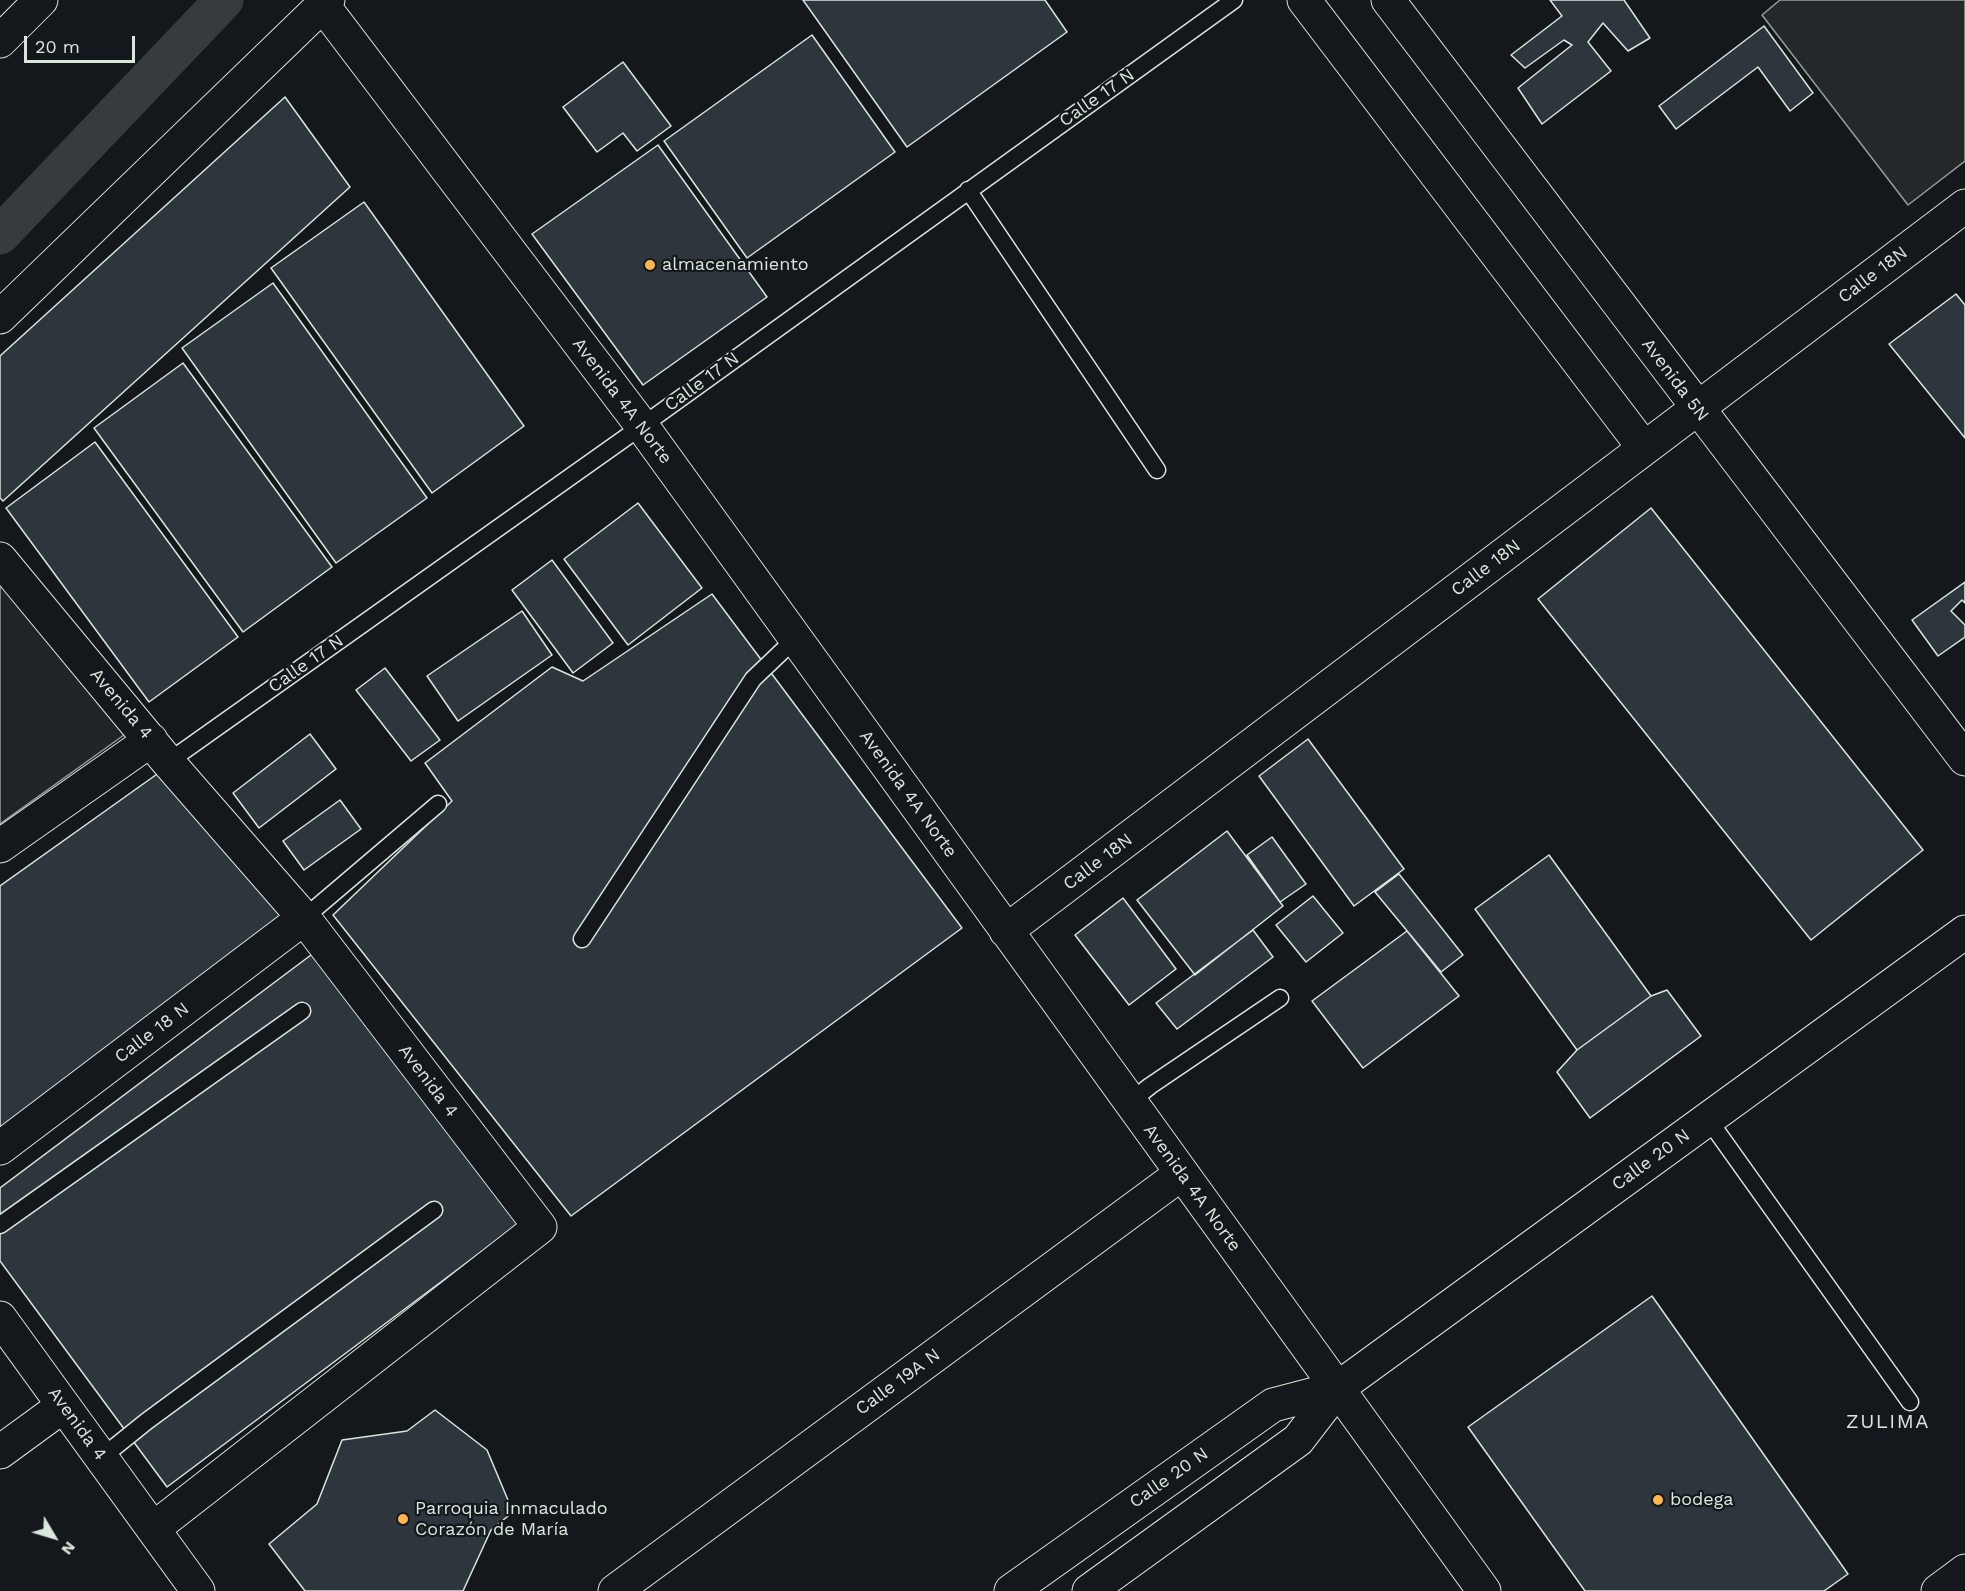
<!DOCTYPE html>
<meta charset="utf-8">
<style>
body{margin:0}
#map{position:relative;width:1965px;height:1591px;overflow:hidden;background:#14181c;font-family:"Work Sans",sans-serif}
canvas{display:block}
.north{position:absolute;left:24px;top:1507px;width:60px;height:60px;-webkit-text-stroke:4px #14181c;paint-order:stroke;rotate:128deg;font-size:16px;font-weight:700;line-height:24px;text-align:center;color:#d8e6dc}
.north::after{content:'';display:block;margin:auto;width:21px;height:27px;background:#d8e6dc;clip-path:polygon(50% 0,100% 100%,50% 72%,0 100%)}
.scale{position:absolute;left:24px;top:36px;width:111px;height:27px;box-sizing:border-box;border:3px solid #d8e6dc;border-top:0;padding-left:8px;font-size:18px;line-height:21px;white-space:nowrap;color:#d8e6dc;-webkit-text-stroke:4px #14181c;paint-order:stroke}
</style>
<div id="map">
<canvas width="1965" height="1591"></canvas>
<div class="north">N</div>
<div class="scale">20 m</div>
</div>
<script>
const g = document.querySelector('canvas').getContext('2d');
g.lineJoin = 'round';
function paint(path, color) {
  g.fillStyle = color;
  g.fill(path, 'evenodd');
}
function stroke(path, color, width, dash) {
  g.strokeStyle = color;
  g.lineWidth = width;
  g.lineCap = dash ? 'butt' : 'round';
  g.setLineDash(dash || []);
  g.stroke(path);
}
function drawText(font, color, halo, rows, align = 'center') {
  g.font = font + ' "Work Sans",sans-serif';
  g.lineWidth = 4.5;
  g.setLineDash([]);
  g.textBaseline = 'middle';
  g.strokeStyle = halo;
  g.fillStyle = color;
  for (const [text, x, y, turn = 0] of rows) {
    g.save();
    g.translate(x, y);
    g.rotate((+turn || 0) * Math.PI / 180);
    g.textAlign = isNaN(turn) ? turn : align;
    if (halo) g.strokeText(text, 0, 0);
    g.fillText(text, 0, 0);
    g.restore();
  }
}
const green = new Path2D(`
 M7,577l117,158 -124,89v-242z`);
const parking = new Path2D(`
 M1780,0h185v161l-57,44 -146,-190z`);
const canal = new Path2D(`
 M0,235l224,-235`);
const building = new Path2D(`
 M803,0h242l22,32 -160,115z
 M1550,0h74l26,38 -22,13 -25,-28 -15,19 23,29 -69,53 -24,-36 54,-43 -8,-5 -39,28 -14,-13 51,-39z
 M1764,26l49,67 -23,18 -32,-44 -82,62 -17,-23z
 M812,35l83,117 -148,106 -83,-117z
 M623,62l48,64 -34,25 -14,-18 -26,19 -34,-45z
 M285,97l65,90 -347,314 -3,-3v-142z
 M658,145l109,152 -124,88 -111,-151z
 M364,202l160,224 -92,67 -161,-225z
 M273,283l154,215 -91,65 -154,-215z
 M1956,294l9,11v133l-76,-94z
 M183,363l149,204 -89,65 -149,-204z
 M95,442l143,195 -89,65 -143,-194z
 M638,503l64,85 -74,57 -64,-86z
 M1651,508l272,342 -112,90 -273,-341z
 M552,560l61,83 -40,30 -61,-83z
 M1965,582v21l-3,-3 -11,11 14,14v12l-27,19 -26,-36z
 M712,594l250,334 -391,288 -238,-301 119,-114 -27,-38 127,-96 31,14z
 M522,611l30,44 -94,66 -31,-45z
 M385,668l55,72 -29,21 -55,-71z
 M310,734l26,35 -77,59 -26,-35z
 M1308,739l96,130 -50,37 -95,-130z
 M167,767l123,148 -290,216v-245z
 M340,800l21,29 -57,41 -21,-29z
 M1227,831l56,75 -88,69 -58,-75z
 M1272,837l34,47 -26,18 -33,-47z
 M1549,855l102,141 -74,54 -102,-141z
 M1399,874l64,81 -22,17 -66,-80z
 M1313,896l30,37 -37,29 -30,-37z
 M1123,898l53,71 -47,36 -54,-70z
 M1253,930l20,27 -96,72 -21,-26z
 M1407,931l52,65 -96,72 -51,-67z
 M323,946l202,273 -358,268 -167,-226v-73z
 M1667,990l34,46 -111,82 -33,-46 20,-22 74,-54z
 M1652,1296l196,278 -24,17h-239l-117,-164z
 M435,1410l52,40 26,62 -22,18 -28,61h-158l-36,-47 48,-40 25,-64 65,-9z`);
const lane = new Path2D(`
 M968,190l189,280
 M168,762l474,-336 592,-426
 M304,918l134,-114
 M582,939l171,-260 43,-41
 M1130,1102l20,-16 130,-88
 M1708,1119l202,283
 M0,1225l302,-214
 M101,1458l46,-37 287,-211`);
const street = new Path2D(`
 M1304,0l340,448
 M1388,0l577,759
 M322,4l320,422 842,1165
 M0,41l41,-41
 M0,317l328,-317
 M0,559l168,203 136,156 236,309 -387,302
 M0,846l151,-106
 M1006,931l959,-725
 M0,1148l304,-230
 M0,1318l198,273
 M0,1452l63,-46
 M615,1591l566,-417
 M1011,1591l262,-186 65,-17
 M1089,1591l209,-151 40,-52 627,-456
 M1938,1591l27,-20`);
const markers = [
 [650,265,6,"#ffb74d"],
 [1658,1500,6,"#ffb74d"],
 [403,1519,6,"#ffb74d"]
];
const streetNames = [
 ["Calle 17 N",1097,98,-35],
 ["Calle 18N",1873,275,-37],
 ["Avenida 5N",1675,380,53],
 ["Calle 17 N",702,382,-36],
 ["Avenida 4A Norte",622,401,53],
 ["Calle 18N",1486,568,-37],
 ["Calle 17 N",306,664,-35],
 ["Avenida 4",121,704,50],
 ["Avenida 4A Norte",908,794,54],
 ["Calle 18N",1098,862,-37],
 ["Calle 18 N",152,1033,-37],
 ["Avenida 4",428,1081,53],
 ["Calle 20 N",1651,1160,-36],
 ["Avenida 4A Norte",1192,1188,54],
 ["Calle 19A N",898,1382,-36],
 ["Avenida 4",77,1424,54],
 ["Calle 20 N",1169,1478,-35]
];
const poiNames = [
 ["almacenamiento",662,265],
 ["bodega",1670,1500],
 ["Parroquia Inmaculado",415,1509],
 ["Corazón de María",415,1530]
];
const neighbourhoodNames = [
 ["ZULIMA",1888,1422]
];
paint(green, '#202428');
stroke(green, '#939e99', 1.5);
paint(parking, '#24282b');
stroke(parking, '#939e99', 1.5);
stroke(canal, '#363b3e', 39);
paint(building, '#2c363c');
stroke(building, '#d8e6dc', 1.5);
stroke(lane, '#d8e6dc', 19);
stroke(street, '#d8e6dc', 35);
stroke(lane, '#14181c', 16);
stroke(street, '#14181c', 33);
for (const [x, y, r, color] of markers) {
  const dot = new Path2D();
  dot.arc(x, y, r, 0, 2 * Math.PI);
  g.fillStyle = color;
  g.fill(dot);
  stroke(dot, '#14181c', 2);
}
drawText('18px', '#d8e6dc', '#14181c', streetNames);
drawText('18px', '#d8e6dc', '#14181c', poiNames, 'left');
g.letterSpacing = '1.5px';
drawText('20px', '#d8e6dc', '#14181c', neighbourhoodNames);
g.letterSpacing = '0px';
</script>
